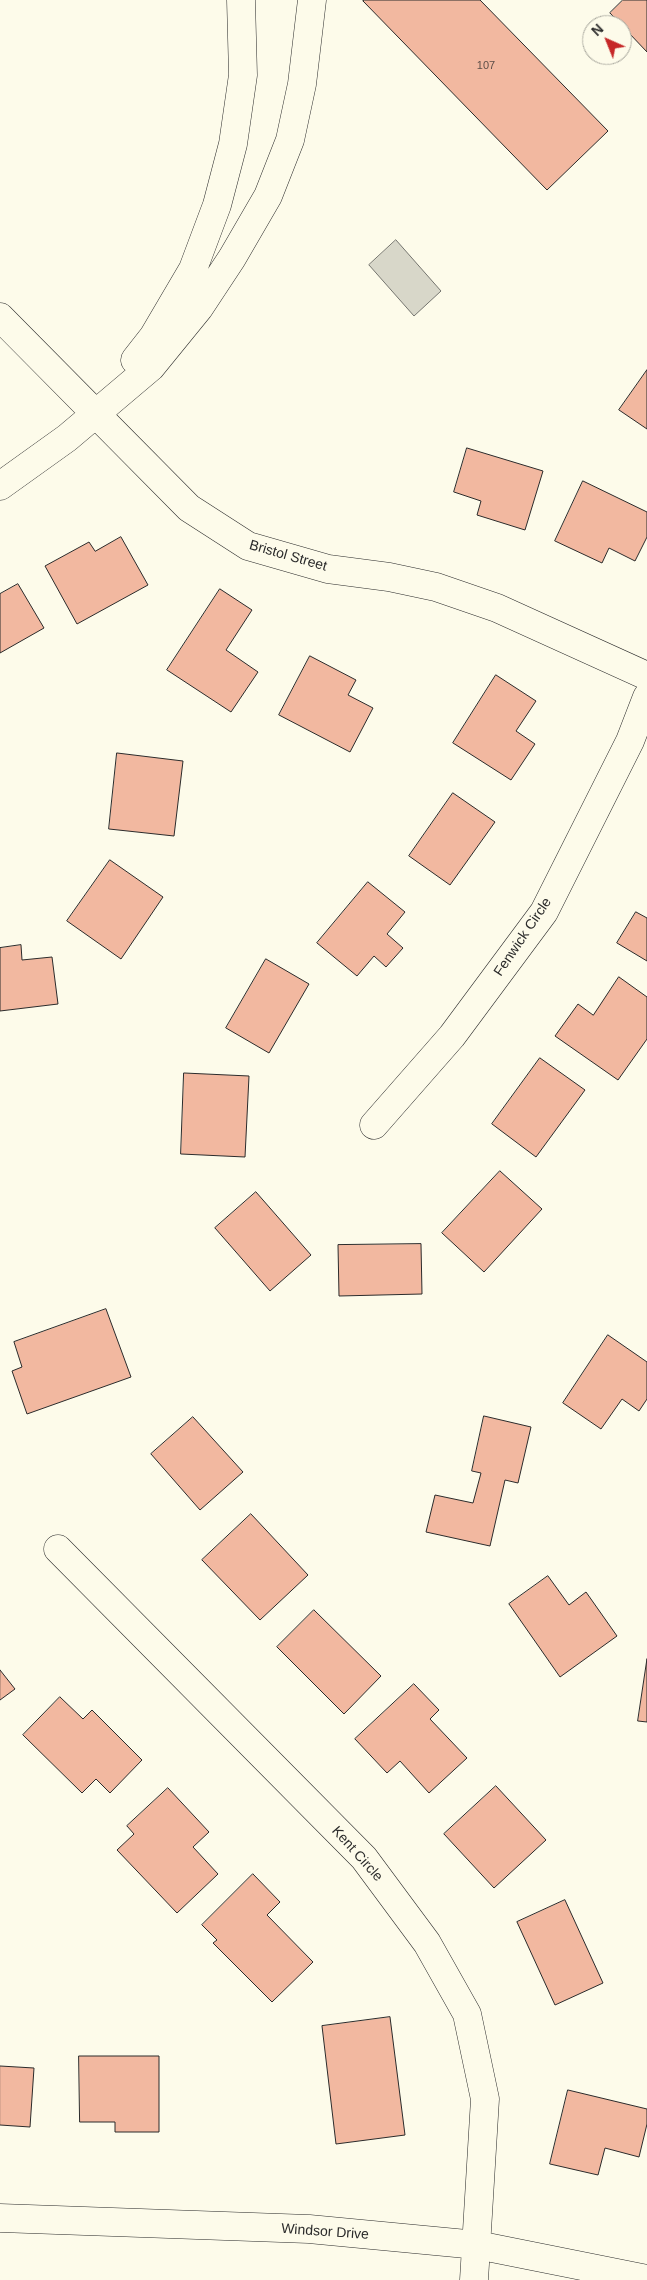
<!DOCTYPE html>
<style>
body{margin:0}
#map{position:relative;width:647px;height:2280px;overflow:hidden;background:#fdfbea;font-family:Arial,sans-serif}
canvas{display:block}
.north{position:absolute;left:582px;top:15px;width:50px;height:50px;box-sizing:border-box;background:#fdfbea;border:1px solid #a9a89e;border-radius:50%;rotate:316deg;font-size:14px;font-weight:700;line-height:20px;text-align:center;color:#2b2b2b}
.north::after{content:'';display:block;margin:auto;width:18px;height:22px;background:#c62828;clip-path:polygon(50% 0,100% 100%,50% 72%,0 100%)}
</style>
<div id="map">
<canvas width="647" height="2280"></canvas>
<div class="north">N</div>
</div>
<script>
const g = document.querySelector('canvas').getContext('2d');
g.lineJoin = 'round';
function paint(path, color) {
  g.fillStyle = color;
  g.fill(path, 'evenodd');
}
function stroke(path, color, width, dash) {
  g.strokeStyle = color;
  g.lineWidth = width;
  g.lineCap = dash ? 'butt' : 'round';
  g.setLineDash(dash || []);
  g.stroke(path);
}
function drawText(font, color, halo, rows, align = 'center') {
  g.font = font + ' Arial,sans-serif';
  g.lineWidth = 4;
  g.setLineDash([]);
  g.textBaseline = 'middle';
  g.strokeStyle = halo;
  g.fillStyle = color;
  for (const [text, x, y, turn = 0] of rows) {
    g.save();
    g.translate(x, y);
    g.rotate((+turn || 0) * Math.PI / 180);
    g.textAlign = isNaN(turn) ? turn : align;
    if (halo) g.strokeText(text, 0, 0);
    g.fillText(text, 0, 0);
    g.restore();
  }
}
const water = new Path2D(`
 M396,240l45,51 -27,25 -45,-51z`);
const building = new Path2D(`
 M365,0h115l128,131 -61,59 -184,-189z
 M623,0h24v52l-37,-39z
 M647,370v59l-28,-19z
 M467,448l76,23 -18,59 -48,-15 4,-14 -27,-9z
 M583,481l64,31v25l-12,24 -26,-13 -7,15 -47,-22z
 M121,537l27,48 -71,39 -32,-58 44,-24 6,9z
 M18,584l26,44 -44,25v-59z
 M220,589l32,21 -26,40 32,22 -27,40 -64,-42z
 M310,656l46,24 -8,15 25,13 -23,44 -71,-37z
 M496,675l40,26 -20,30 19,13 -24,36 -58,-37z
 M117,753l66,8 -9,75 -65,-7z
 M453,793l42,29 -45,63 -41,-29z
 M110,860l53,37 -42,62 -54,-38z
 M368,882l37,30 -18,22 16,14 -17,19 -12,-11 -17,20 -40,-33z
 M636,912l11,6v43l-30,-18z
 M21,945l1,15 30,-3 6,47 -58,7v-63z
 M266,959l43,25 -40,69 -43,-25z
 M619,977l28,20v42l-29,41 -63,-44 23,-32 15,11z
 M540,1058l45,32 -49,67 -44,-33z
 M184,1073l65,3 -4,81 -64,-3z
 M500,1171l42,38 -58,63 -42,-39z
 M256,1192l55,63 -41,36 -55,-63z
 M421,1244l1,50 -83,2 -1,-51z
 M106,1309l25,68 -104,37 -15,-43 10,-4 -8,-25z
 M608,1335l39,27v37l-8,12 -17,-12 -21,30 -38,-26z
 M484,1416l47,11 -13,56 -13,-3 -15,66 -64,-14 9,-37 38,8 8,-30 -9,-2z
 M193,1417l50,55 -43,38 -49,-56z
 M251,1514l57,61 -48,45 -58,-60z
 M548,1576l21,29 17,-13 31,44 -57,41 -51,-73z
 M314,1610l67,66 -37,38 -67,-67z
 M647,1659v63l-9,-1z
 M0,1670l15,19 -15,11z
 M414,1684l25,26 -9,9 37,39 -38,35 -29,-32 -13,12 -32,-34z
 M60,1697l23,22 9,-9 50,50 -32,33 -14,-14 -14,14 -59,-58z
 M496,1786l50,54 -52,48 -50,-54z
 M168,1788l41,44 -16,15 25,27 -41,39 -60,-63 17,-16 -7,-8z
 M253,1874l27,28 -13,13 46,47 -41,40 -59,-59 4,-3 -15,-15z
 M565,1900l38,83 -48,22 -38,-83z
 M390,2017l15,118 -69,9 -14,-118z
 M79,2056h80v76h-44v-10h-35z
 M0,2066l34,2 -4,59 -30,-2z
 M568,2090l79,19v15l-8,33 -34,-9 -7,27 -48,-11z`);
const minor = new Path2D(`
 M0,317l189,191 59,38 80,23 61,8 47,10 61,21 150,68
 M135,360l18,-23 40,-68 24,-64 16,-61 10,-69 -2,-75
 M0,486l67,-48 84,-71 48,-59 33,-50 36,-62 22,-56 12,-56 10,-84
 M374,1125l78,-89 92,-124 86,-171 17,-44
 M58,1549l306,309 63,85 40,71 18,85 -11,181
 M0,2218l309,11 168,16 170,34`);
const numberNames = [
 ["107",486,66]
];
const streetNames = [
 ["Bristol Street",288,556,16],
 ["Fenwick Circle",523,937,-56],
 ["Kent Circle",357,1854,48],
 ["Windsor Drive",325,2232,4]
];
paint(water, '#d8d7c9');
stroke(water, '#74746e', 1);
paint(building, '#f2b8a0');
stroke(building, '#2b2b2b', 1);
stroke(minor, '#2b2b2b', 29);
stroke(minor, '#fdfbea', 28);
drawText('11px', '#5d4e48', null, numberNames);
drawText('14px', '#2b2b2b', '#fdfbea', streetNames);
</script>
